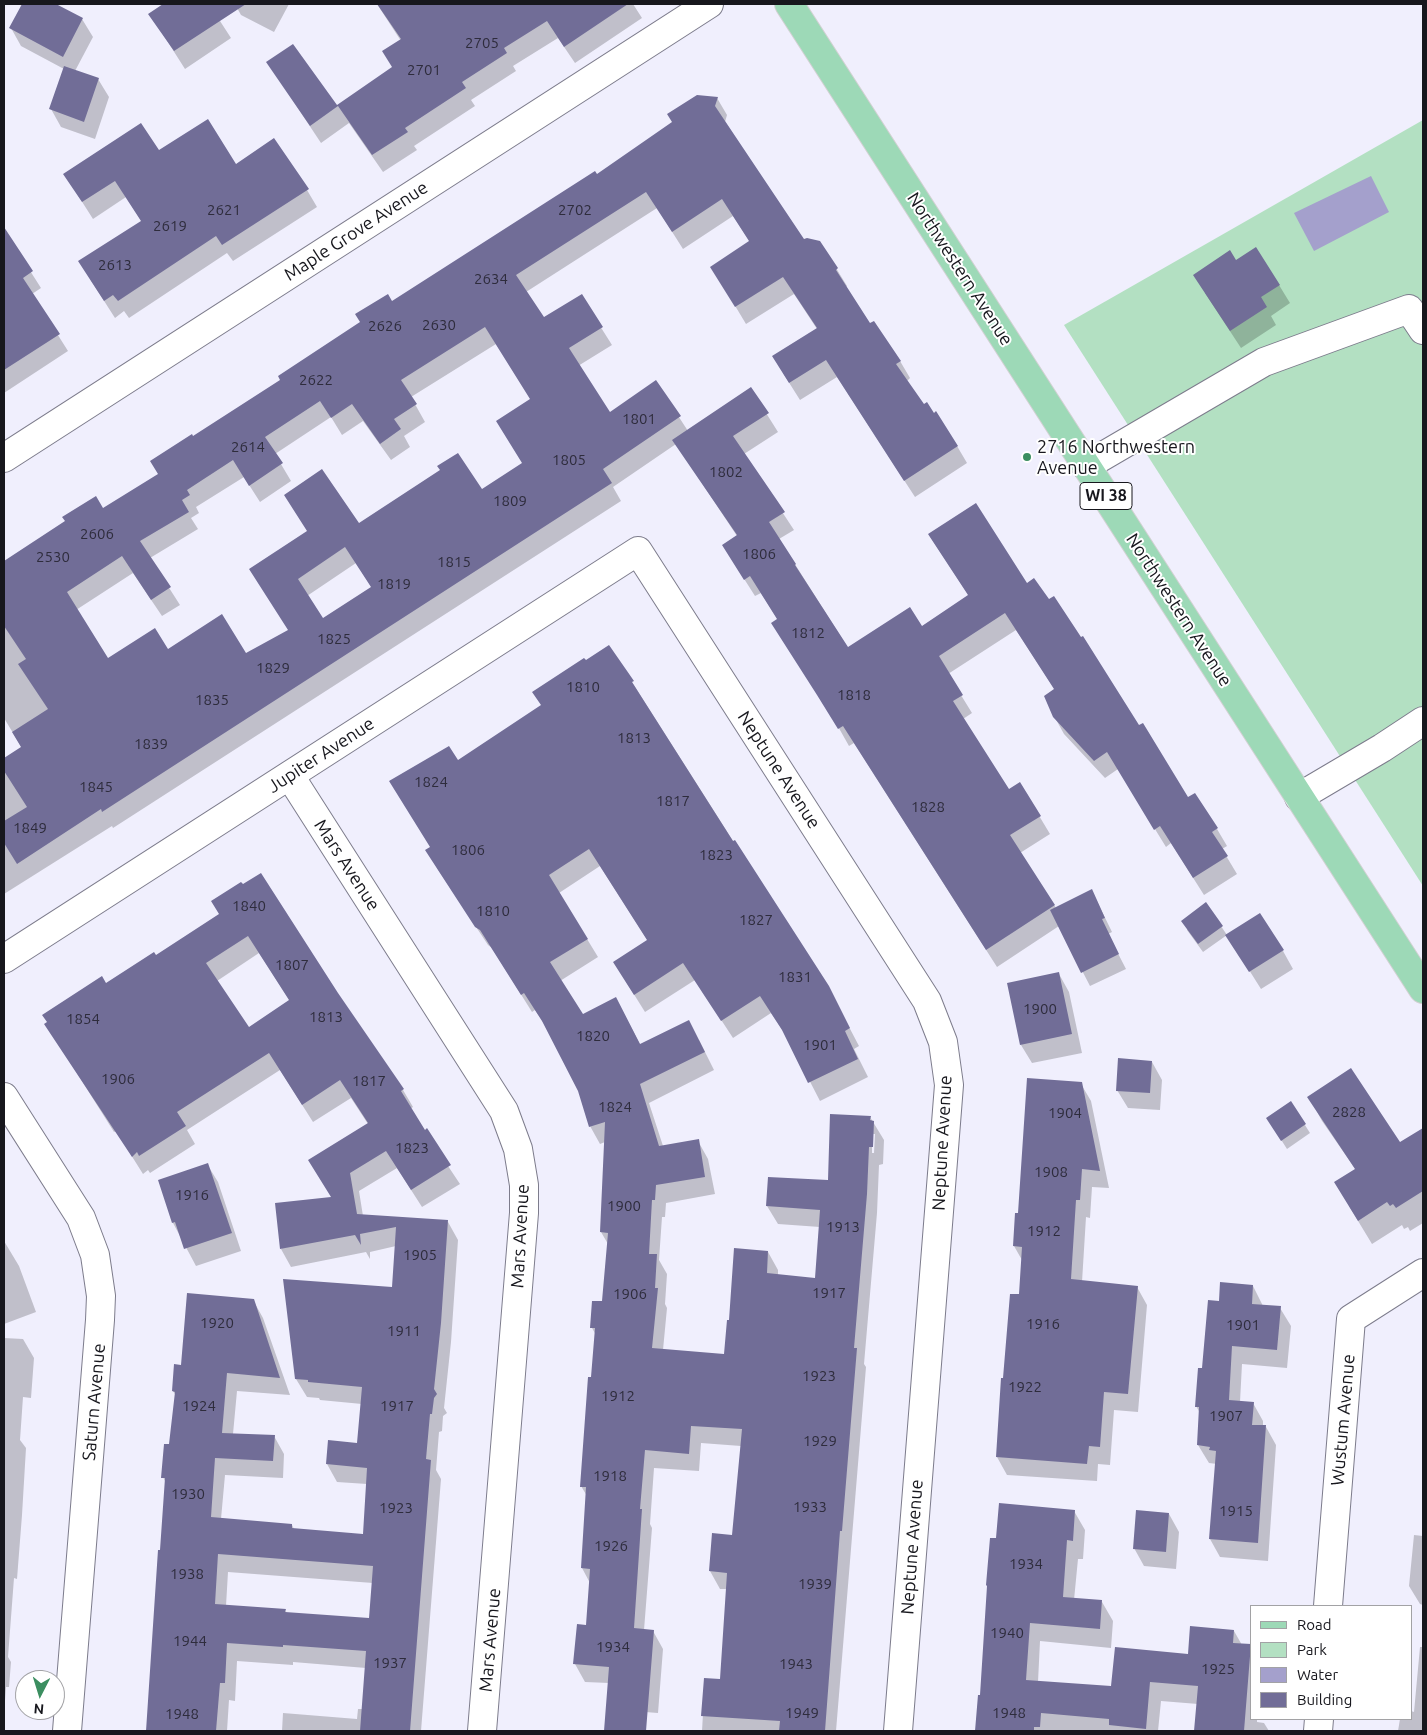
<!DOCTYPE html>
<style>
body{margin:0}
#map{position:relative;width:1427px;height:1735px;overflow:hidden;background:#f0effd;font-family:Ubuntu,sans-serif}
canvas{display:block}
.frame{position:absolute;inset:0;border:5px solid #17171d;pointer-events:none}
.legend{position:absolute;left:1250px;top:1605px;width:162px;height:115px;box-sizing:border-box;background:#fff;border:1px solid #a2a2a5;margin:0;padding:6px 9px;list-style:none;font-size:15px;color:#17171d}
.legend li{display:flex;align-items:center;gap:10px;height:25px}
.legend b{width:25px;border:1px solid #a2a2a5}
.north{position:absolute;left:15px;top:1670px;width:50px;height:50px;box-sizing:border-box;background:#fff;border:1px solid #a2a2a5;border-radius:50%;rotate:185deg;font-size:14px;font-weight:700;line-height:20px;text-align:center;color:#17171d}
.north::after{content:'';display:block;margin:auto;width:18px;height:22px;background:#3b8e60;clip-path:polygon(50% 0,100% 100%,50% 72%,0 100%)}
</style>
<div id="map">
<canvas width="1427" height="1735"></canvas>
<div class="frame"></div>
<ul class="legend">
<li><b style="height:6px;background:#9dd9b7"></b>Road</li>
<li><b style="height:14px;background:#b3e0c2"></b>Park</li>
<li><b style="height:14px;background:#a4a0cc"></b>Water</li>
<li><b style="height:14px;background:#716d97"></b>Building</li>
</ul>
<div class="north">N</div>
</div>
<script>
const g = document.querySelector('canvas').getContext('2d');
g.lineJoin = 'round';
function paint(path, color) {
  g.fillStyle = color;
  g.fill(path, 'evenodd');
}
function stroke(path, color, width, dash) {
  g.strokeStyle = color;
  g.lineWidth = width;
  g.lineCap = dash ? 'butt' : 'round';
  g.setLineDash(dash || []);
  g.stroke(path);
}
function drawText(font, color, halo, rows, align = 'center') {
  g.font = font + ' Ubuntu,sans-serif';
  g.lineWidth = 4;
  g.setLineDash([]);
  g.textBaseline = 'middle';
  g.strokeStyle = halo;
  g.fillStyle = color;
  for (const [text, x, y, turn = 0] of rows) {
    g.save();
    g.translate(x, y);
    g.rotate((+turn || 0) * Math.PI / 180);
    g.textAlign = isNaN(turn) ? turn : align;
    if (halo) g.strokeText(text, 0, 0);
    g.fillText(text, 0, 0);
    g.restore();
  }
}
const green = new Path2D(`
 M1423,120v766l-359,-561z`);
const water = new Path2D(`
 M1371,176l18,36 -75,39 -20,-38z`);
const shadow = new Path2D(`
 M24,4h30l28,15 11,18 -18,34 23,8 11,18 -14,42 -34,-12 -10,-18 13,-40 -43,-23 -10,-18z
 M166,4h43l22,34 -46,31 -35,-55z
 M237,4h52l-15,28 -33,-17 -5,-9z
 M377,4h43l18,28 44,-28h151l9,14 -67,45 -17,-25 -45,28 3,5 -45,29 4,6 -61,40 3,4 -34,22 -34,-49 -28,20 -53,-80 69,43 56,-38 8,-27z
 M717,98l10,17 -2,7 79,119 16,1 27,44 -1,1 24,37 30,37 10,17 -3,3 17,25 33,40 10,17 -52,34 -78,-120 -37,23 -17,-27 34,-44 -23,-35 -48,30 -24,-40 28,-42 -17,-26 -50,33 -26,-41 -131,84 18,27 37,-23 31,49 -34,21 32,48 46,-32 32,49 63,-42 27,43 -34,22 50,76 -15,9 69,109 73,-21 48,-31 -40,-61 98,49 112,143 49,72 29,30 10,17 -5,3 15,25 -33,21 -33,-52 -5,4 -48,-78 -13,9 -41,-44 -10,-18 1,-26 -39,-60 -68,44 24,39 -9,6 46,72 11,-7 30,50 -30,19 36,55 36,-17 20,41 -4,2 18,35 -36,17 -31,-60 -62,41 -143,-224 -5,3 -71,-126 -17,-27 -6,3 -21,-33 3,-27 -61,-92 -63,43 8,14 -508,327 -1,-2 -108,68v-135l18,-11 -18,-30v-155l62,-42 37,-11 56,-35 34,-37 89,-58 110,-78 204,-126zM496,344l35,56 -8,64 -42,27 -123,33 -97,62 32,49 -47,20 -79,-5 -59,10 -32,-50 57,-37 29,43 18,-11 -30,-47 48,-29 -7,-11 8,-5 -3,-6 48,-30 16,25 31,-21 -16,-27 56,-37 11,18 21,-14 28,39 19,-13 -6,-11 21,-14 -14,-25zM356,563l16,25 -50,32 -15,-24z
 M158,152l149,38 10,17 -84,54 -6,-8 -98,65 -5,-7 -9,7 -25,-39 52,-57 -16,-25 -33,22 -28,-44z
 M13,244l28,44 -9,6 36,57 -64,42v-143z
 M1236,261l43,24 11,18 -19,13 5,9 -35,23 -36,-55z
 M609,646l229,360 21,40 -5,3 14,28 -48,24 -33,-64 -16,-24 -38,25 -38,-58 -50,32 -20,-32 23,-39 -48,-75 -41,27 39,64 -38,24 23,35 33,-17 25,47 58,-6 15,30 -65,33 14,43 35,-5 10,18 7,35 -49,9 -1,14h-3l-3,43 8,14 -2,30 2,4 -4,42 62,5 43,-103 10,18v6l38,3 4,-52 -42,-3 -11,-18 2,-28 61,4 40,-65 14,23 -1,24 -4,1 -2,48 -13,151 2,3 -30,364h-134l3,-52 16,1 6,-91h-7l-10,-18 23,-35 8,-90 -40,-3 -2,28 -45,-3 -4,56 2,4 -8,102 9,1 10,18 -5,64 -39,-3 -10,-27 -24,-1 -10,-18 13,-38 2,-43 -8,-15 5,-72 -6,-10 15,-151 -4,-7 11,-25 5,-59 -7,-12 4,-90 -5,2 -10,-18 -11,-35 -30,-60 -14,-21 -3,2 -40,-64 -4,-3 -51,-77 -6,-20 26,-86 85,-56 43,-44zM872,1134h3l-1,19h-2z
 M1206,904l21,31 56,16 10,18 -32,20 -34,-54 -24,17 -16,-22z
 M221,915l116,78 66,97 10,17 -3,2 50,75 -38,23 -25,-39 -38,23 4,25 85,6 10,18 -7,102 -7,66 3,5 -4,3 -1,15 -3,1 -3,38 5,9 -20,252h-139l1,-18 74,6 1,-10h5l3,-41 -73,-6v3l-56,-4 -2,40 -6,-1 -2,31h-80l19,-248 -3,-6 8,-31 5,-50 -3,-5 9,-25 71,-66 10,18 27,77 -53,-4 -4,43 41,2 10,18 -1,24 -58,-3 -4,44 71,6 2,4 70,6 3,-51 -30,-2 -10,-18 31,-20 4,-40 -42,-4 -1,-2 -12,-1 -11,-18 97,-91 3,-42 -26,6v7l-4,-7 -75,15 -10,-18 52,-46 35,-79 -17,-26 -38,24 -33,-52 -93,60 8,14 -45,29 -2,-3 -5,4 -27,-43 -2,1 -68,-108 60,-40 50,-27zM259,953l31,48 -42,28 -31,-48zM228,1572l145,11 -3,36 -83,-6 -2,-3 -59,-4z
 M1059,974l10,18 13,61 -50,10 -11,-18z
 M1152,1062l10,18 -2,30 -32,-2 -11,-18z
 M1081,1084l10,17 18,87 -17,-1 -2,31 -4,-1 -4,65 55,5 10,18 -9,107 -24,-2 -4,55 -12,-1 -1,17 -90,-6 -10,-18 5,-78h2l16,-83 2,-36 -8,-14 5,-31z
 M1309,1097l90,47 21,-13 3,5v87l-13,8 -2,-4 -4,2 -2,-4 -30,19 -23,-38 7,-36 -34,-49z
 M1291,1103l19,30 -23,16 -14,-22z
 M207,1164l11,18 23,69 -45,15 -23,-43 -14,-42z
 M4,1241l15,25 17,46 -32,12z
 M1253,1286l10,20 17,2 11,18 -4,42 -45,-4 -2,38 13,1 10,18v5l3,1 10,18 -8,116 -48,-4 -10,-18 7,-75 -8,-1 -11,-18 2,-32 -4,-7 7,-37 17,-67z
 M4,1338l19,1 11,19 -3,40 -8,-1 -3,43 6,8 -4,67 -5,64 -3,-1 -6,79 3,5 -2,25h-3l-2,28z
 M1074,1511l11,19 -2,29h-5l-4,41 28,2 11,19 -2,27 -71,-7 -2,41 75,6 76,-33 45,-24 8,14h9v74h6v3l7,1 5,8h-74l3,-27 -37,-3 -3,30h-182l3,-35h3l16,-156z
 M1169,1514l10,18 -3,37 -32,-3 -10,-18z
 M1414,1535l9,1v69l-3,-1 -11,-18z
 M1420,1647h3v84h-25l2,-12h11v-8l3,1z`);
const building = new Path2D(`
 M22,4h34l27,14 -20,39 -54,-29z
 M163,4h83l-72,47 -26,-37z
 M377,4h251l-64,43 -17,-26 -43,27 3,5 -45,29 4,6 -61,40 3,4 -36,23 -34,-49 -28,20 -44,-64 27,-18 44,61 55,-38 -10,-16 19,-12z
 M64,66l35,12 -15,44 -35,-13z
 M697,95l21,2 -3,9 89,133 3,-1 13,3 18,27 -2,2 34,53 4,-2 27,40 -5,3 28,40 3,-2 7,11 2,-2 22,35 -54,35 -78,-121 -37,23 -17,-27 45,-28 -34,-51 -48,30 -25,-40 39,-26 -27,-42 -50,33 -26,-40 -130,83 28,42 38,-23 21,33 -34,21 41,64 46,-32 25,36 -78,53 9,14 -510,329 -1,-3 -84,55 -13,-21v-22l23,-14 -23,-36v-13l17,-11 -9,-15 36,-23 -30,-45 8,-5 -22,-33v-65l61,-40 -3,-4 34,-21 7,12 55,-34 -8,-13 42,-27 1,2 87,-56 -2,-4 82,-54 -5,-8 33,-20 4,7 203,-130 2,3 75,-52 -5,-8zM485,327l45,72 -34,22 26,42 -40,26 -24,-36 -21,13 3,4 -81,53 -37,-54 -38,26 23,36 -58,38 39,61 -42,23 -24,-39 -54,35 -13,-21 -47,30 -41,-66 55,-36 29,44 20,-13 -31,-46 49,-29 -7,-12 8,-5 -3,-5 46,-30 16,26 34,-23 -18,-26 55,-36 11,17 21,-14 28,40 21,-15 -7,-10 23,-15 -16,-24zM345,547l26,40 -48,31 -25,-39z
 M208,119l28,45 38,-26 35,51 -87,56 -6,-9 -98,65 -5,-6 -9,6 -26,-40 63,-40 -26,-40 -33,21 -19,-28 78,-51 18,27z
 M4,227l29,44 -10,7 37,56 -56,36z
 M1256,247l24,38 -19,12 6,10 -37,24 -37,-56 37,-25 6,10z
 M751,387l18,26 -36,23 52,76 -16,10 27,42 -1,1 53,82 62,-40 12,19 46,-31 -40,-61 48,-31 51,80 7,-5 15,21 5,-3 27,41 2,-1 56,89 4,-2 45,74 7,-4 23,35 -6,4 16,24 -35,22 -33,-52 -6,4 -47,-78 -13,9 -41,-44 -9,-21 10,-7 -49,-76 -66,43 24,39 -10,6 56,88 11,-7 21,34 -31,19 45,70 -69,45 -143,-224 -5,3 -21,-34 -46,-72 6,-4 -27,-43 -6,4 -22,-35 15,-10 -65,-95z
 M609,645l25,36 -2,1 101,159 2,-1 94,146 21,42 -5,3 13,28 -50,24 -26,-53 -22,-34 -39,25 -38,-58 -49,32 -21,-33 34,-22 -58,-91 -40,26 39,64 -38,23 33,52 33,-17 24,47 49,-24 16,32 -65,32 19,62 40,-7 6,38 -49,8 -1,15h-3l-3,54h8l-2,34h3l-6,60 72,6 3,-34h2l5,-72 34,3 -1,22 48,5 5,-68 -54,-4 2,-29 60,3 2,-66 41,2 -1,4 4,1 -1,26h-4l-2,47 -13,154h3l-15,183h-2l-15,200h-46l1,-10 -79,-5 3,-38 16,1 7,-106 -18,-2 3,-38 20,2 10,-106 -51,-3 -2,28 -44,-4 -5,59h2l-8,119 20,2 -8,101h-42l5,-64 -36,-3 4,-40 9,1 4,-56 -9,-1 5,-81h-6l8,-110h3l4,-49h-5l2,-27h10l6,-68 -8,-1 5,-110 -16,5 -11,-36 -36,-70 -18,-28 -3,2 -41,-65 -5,-3 -50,-77 5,-3 -41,-66 60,-35 9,14 83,-55 -9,-13 52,-34 2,2z
 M261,873l77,120 66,96 -3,2 24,39 2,-2 24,37 -40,25 -25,-39 -36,22 7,41 91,6 -7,103 -7,66 3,5 -3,4 -2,16h-2l-4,45 5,1 -21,271h-50l6,-80 -83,-6v2l-56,-4 -2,40h-5l-4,48h-70l12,-181h2l5,-72h-4l3,-34h5l6,-52 -3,-1 2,-27 7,1 6,-72 67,6 26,79 -53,-5 -5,60 53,2 -2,26 -58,-3 -4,59 81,7v4l71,6 4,-66 -41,-4 2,-24 29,3 5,-56 -54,-5v-2l-13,-1 -12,-100 109,8 4,-60 -36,7 1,11 -6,-10 -75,14 -5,-46 56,-6 -23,-37 60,-37 -28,-43 -38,25 -33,-52 -92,59 9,14 -47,30 -2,-4 -5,5 -88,-133 3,-2 -5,-7 60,-39 4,7 48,-31 2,3 63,-41 -8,-13 30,-19 2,2zM248,936l41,64 -40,27 -43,-64zM218,1554l155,12 -4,52 -84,-6 1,-3 -71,-5z
 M1092,889l13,29 -3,1 17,35 -38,19 -31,-63z
 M1206,902l17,24 -25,18 -17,-23z
 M1260,913l24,37 -35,22 -24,-37z
 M1059,972l13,62 -52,11 -13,-62z
 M1118,1058l34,3 -2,32 -34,-2z
 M1351,1068l49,74 23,-14v63l-27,17 -3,-4 -3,2 -3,-4 -29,19 -24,-39 21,-13 -48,-72z
 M1027,1078l55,4 18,89 -18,-2 -2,31h-4l-5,79 67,7 -10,108 -24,-2 -4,55 -11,-1 -2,18 -91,-7 5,-79h2l7,-84h9l3,-47 -9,-1 2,-33h3z
 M1291,1101l15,23 -25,17 -15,-23z
 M208,1163l24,70 -48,16 -9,-27 -3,1 -14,-43z
 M1220,1282l33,3 -1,19 29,2 -4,44 -45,-4 -3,54 25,2 -2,23h14l-8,118 -49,-4 7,-88 -7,-1 1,-3 -13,-2 2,-38h-4l3,-39h4l6,-68 11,1z
 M999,1503l76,7 -2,31 -6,-1 -4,57 39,3 -2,29 -70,-6 -4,57 85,6 4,-39 73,7 2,-28 44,4 -1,13 18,1 -7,87h-50l4,-45 -48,-4 -4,47 -37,-4v-6l-68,-6 -1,14h-6v4h-59l3,-36h2l7,-109 -1,-1 4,-47h6z
 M1136,1510l33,3 -3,39 -33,-3z`);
const minor = new Path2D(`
 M4,458l705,-454
 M1086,466l178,-104 145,-53 14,21
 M290,776l214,335 14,38 6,36v28l-42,518
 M1299,797l83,-49 41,-27
 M4,959l634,-408 289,450 16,41 6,43 -51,646
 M4,1097l77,121 14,37 6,41 -1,24 -33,411
 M1328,1606l23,-287 72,-46
 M1318,1731l1,-12`);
const major = new Path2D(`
 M789,4l634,985`);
const markers = [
 [1027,457,5,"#3b8e60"]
];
const numberNames = [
 ["2705",482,43],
 ["2701",424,70],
 ["2621",224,210],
 ["2702",575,210],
 ["2619",170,226],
 ["2613",115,265],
 ["2634",491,279],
 ["2630",439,325],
 ["2626",385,326],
 ["2622",316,380],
 ["1801",639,419],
 ["2614",248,447],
 ["1805",569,460],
 ["1802",726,472],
 ["1809",510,501],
 ["2606",97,534],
 ["1806",759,554],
 ["2530",53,557],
 ["1815",454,562],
 ["1819",394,584],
 ["1812",808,633],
 ["1825",334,639],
 ["1829",273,668],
 ["1810",583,687],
 ["1818",854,695],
 ["1835",212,700],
 ["1813",634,738],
 ["1839",151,744],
 ["1824",431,782],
 ["1845",96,787],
 ["1817",673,801],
 ["1828",928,807],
 ["1849",30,828],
 ["1806",468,850],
 ["1823",716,855],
 ["1840",249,906],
 ["1810",493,911],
 ["1827",756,920],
 ["1807",292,965],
 ["1831",795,977],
 ["1900",1040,1009],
 ["1813",326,1017],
 ["1854",83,1019],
 ["1820",593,1036],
 ["1901",820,1045],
 ["1906",118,1079],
 ["1817",369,1081],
 ["1824",615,1107],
 ["2828",1349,1112],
 ["1904",1065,1113],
 ["1823",412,1148],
 ["1908",1051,1172],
 ["1916",192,1195],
 ["1900",624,1206],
 ["1913",843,1227],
 ["1912",1044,1231],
 ["1905",420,1255],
 ["1917",829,1293],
 ["1906",630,1294],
 ["1920",217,1323],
 ["1916",1043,1324],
 ["1901",1243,1325],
 ["1911",404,1331],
 ["1923",819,1376],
 ["1922",1025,1387],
 ["1912",618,1396],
 ["1924",199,1406],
 ["1917",397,1406],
 ["1907",1226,1416],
 ["1929",820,1441],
 ["1918",610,1476],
 ["1930",188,1494],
 ["1933",810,1507],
 ["1923",396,1508],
 ["1915",1236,1511],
 ["1926",611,1546],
 ["1934",1026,1564],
 ["1938",187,1574],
 ["1939",815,1584],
 ["1940",1007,1633],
 ["1944",190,1641],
 ["1934",613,1647],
 ["1937",390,1663],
 ["1943",796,1664],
 ["1925",1218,1669],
 ["1949",802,1713],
 ["1948",1009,1713],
 ["1948",182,1714]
];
const shields = [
 [1106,496,52]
];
const shieldNames = [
 ["WI 38",1106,496]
];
const streetNames = [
 ["Maple Grove Avenue",356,231,-33],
 ["Northwestern Avenue",960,269,57],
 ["Northwestern Avenue",1179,610,57],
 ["Jupiter Avenue",321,755,-33],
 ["Neptune Avenue",779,770,57],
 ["Mars Avenue",347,865,57],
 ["Neptune Avenue",942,1143,-87],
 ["Mars Avenue",520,1236,-87],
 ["Saturn Avenue",94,1402,-85],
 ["Wustum Avenue",1343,1420,-85],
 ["Neptune Avenue",912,1547,-86],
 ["Mars Avenue",490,1640,-85]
];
const poiNames = [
 ["2716 Northwestern",1037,447],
 ["Avenue",1037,468]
];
paint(green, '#b3e0c2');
paint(water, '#a4a0cc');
paint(shadow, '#0003');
paint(building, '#716d97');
stroke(minor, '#7d7c8c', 30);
stroke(major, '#d1d1d2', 30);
stroke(minor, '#fff', 28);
stroke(major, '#9dd9b7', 28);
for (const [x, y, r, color] of markers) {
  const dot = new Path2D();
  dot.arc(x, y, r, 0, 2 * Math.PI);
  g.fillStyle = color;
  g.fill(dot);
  stroke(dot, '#fff', 2);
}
drawText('15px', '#2e2c3c', null, numberNames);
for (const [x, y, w] of shields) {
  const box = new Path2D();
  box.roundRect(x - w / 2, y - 13.5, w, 27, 4);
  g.fillStyle = '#fff';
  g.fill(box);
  stroke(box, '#17171d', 1);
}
drawText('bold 16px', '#17171d', null, shieldNames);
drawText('18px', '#17171d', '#fff', streetNames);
drawText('18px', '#17171d', '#fff', poiNames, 'left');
</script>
